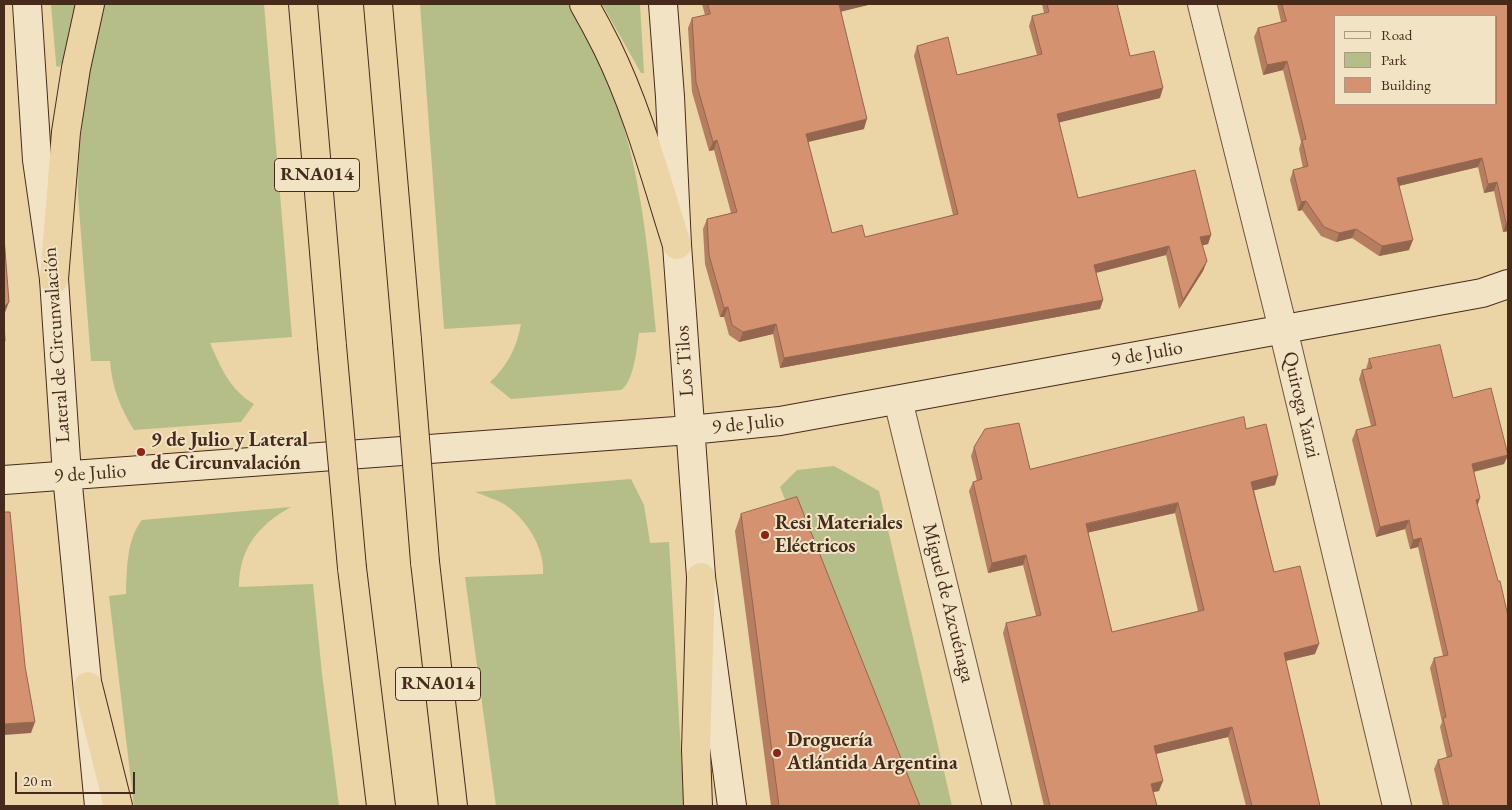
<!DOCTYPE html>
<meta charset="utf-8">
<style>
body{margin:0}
#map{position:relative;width:1512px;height:810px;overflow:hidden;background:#ebd4a6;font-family:"EB Garamond",serif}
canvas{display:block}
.frame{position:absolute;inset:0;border:5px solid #462b1c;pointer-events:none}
.legend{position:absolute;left:1334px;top:15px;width:162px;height:90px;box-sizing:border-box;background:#f2e3c5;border:1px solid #ad9981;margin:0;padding:6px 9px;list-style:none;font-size:15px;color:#462b1c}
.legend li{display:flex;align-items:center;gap:10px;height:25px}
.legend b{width:25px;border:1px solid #ad9981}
.scale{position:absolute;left:15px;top:772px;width:120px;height:22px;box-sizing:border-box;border:2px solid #462b1c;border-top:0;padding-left:6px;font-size:15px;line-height:18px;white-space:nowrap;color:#462b1c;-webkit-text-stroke:4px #f2e3c5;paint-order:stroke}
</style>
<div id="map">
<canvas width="1512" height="810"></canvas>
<div class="frame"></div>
<ul class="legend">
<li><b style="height:6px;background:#f2e3c5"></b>Road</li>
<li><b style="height:14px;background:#b5bd89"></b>Park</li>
<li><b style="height:14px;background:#d49271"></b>Building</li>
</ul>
<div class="scale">20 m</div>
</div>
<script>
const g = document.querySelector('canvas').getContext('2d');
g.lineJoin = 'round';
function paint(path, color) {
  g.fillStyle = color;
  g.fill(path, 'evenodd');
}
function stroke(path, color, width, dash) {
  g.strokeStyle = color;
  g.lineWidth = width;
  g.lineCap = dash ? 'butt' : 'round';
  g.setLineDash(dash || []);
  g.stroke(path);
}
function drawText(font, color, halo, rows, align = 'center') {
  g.font = font + ' "EB Garamond",serif';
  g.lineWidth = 4;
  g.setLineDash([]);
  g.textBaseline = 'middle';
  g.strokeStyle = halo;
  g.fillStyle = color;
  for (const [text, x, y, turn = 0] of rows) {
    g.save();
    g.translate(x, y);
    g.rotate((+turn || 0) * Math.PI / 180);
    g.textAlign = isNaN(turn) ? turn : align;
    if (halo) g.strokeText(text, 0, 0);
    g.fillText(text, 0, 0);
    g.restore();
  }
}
const green = new Path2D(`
 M51,4h24l-13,59 -3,4 -3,-1v-3z
 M104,4h160l28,333 -82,6c11,25 20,47 44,61l-13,18 -107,8c-14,-22 -22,-43 -24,-69h-19l-13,-165c0,-68 11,-127 26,-192z
 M420,4h148c22,37 41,76 54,117 21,69 27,140 34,211l-17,1c-2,14 -5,49 -18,57l-110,9 -21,-17c17,-15 27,-35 31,-58l-77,5z
 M602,4h38l4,69h-3z
 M834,466l45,25 73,315h-45l-127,-319 17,-17z
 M631,479l13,26 6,38 19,-1 15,264h-188l-31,-229 78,-3c2,-26 -17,-56 -39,-70 -9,-5 -19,-8 -29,-12z
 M291,507c-33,18 -52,42 -52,80l74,-3 9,90 17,132h-205l-25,-210 17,-2c1,-24 0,-54 16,-74z`);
const street = new Path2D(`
 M1202,4l81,325 114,477
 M898,400l99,406`);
const secondary = new Path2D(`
 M27,4l10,156 17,119 13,196 32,331
 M663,4l7,93 7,148 24,332 31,229
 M4,480l686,-50 90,-9 702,-128 26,-9`);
const highway = new Path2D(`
 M303,4l29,342
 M378,4l29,336
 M584,4c8,14 16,29 23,43 31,63 49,132 70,198
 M54,279l12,-147 10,-64 14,-64
 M425,562l28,244
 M352,568l29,238
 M88,686l30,120
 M698,806l-2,-56 5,-173`);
const highwayBridge = new Path2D(`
 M407,340l18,222
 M332,346l20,222`);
const wall = new Path2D(`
 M702,4h170l-31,7 23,118 -56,13 24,91 33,4 88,-22 -39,-159 3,-10 40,29 80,-20 -8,-29 3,-10 12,-3 -2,-9h75l13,52 30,42 -101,24 19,76 133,37 -3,9 -6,1 5,16 -4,10 -24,38 -13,-54 -70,18 7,27 -3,9 -320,59 -7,-34 -34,8 -10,-7 -5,-18h-4l-15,-53 -2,-35 4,-10 24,-6 -17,-63 -5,1 -17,-59 -4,-64 4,-10 13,-3z
 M1277,4h231v227l-5,1 -9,-41 -10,2 -6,-26 -79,19 10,64 -30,6 -27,-18 -16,4 -15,-6 -19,-26 -4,1 -8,-31 3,-10 10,-2 -4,-19 2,-7 -18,-72 -20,5 -9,-38 4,-9 23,-6z
 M1369,359l84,39 55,57 -4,9 -30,8 34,334h-65l-9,-37 4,-9 9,-2 -7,-31 2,-5 -12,-54 4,-10 9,-2 -25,-109 -8,2 -5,-20 -29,8 -24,-97 4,-10 15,-4 -12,-47 3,-9 4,-1z
 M1246,429l29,56 -21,5 20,82 41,82 -29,7 34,145h-74l-18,-69 -72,17 3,37 -6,1 4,14h-113l-41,-173 3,-10 30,-7 -13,-51 -35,8 -19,-82 4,-9 4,-1 -6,-25 3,-9 56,22zM1175,513l23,98 -86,21 -24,-100z
 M741,514l179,292h-149l-36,-275z`);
const shadedWall = new Path2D(`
 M839,4h33l-36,9z
 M1287,61l-4,9 -20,5 4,-10z
 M1163,88l-3,10 -107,26 4,-10z
 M867,119l-3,10 -61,14 3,-9z
 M717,140l-3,10 -5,1 4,-9z
 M1482,158l-4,9 -84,20 3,-9z
 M1497,182l-3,9 -10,2 4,-9z
 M1306,201l-4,9 -4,1 3,-9z
 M1506,223h2v8l-5,1z
 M1356,229l-4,9 -16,4 3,-9z
 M1211,235l-3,9 -11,3 3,-10z
 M1413,240l-4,10 -30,6 3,-10z
 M1169,246l-3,9 -75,19 3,-9z
 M1207,261l-4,10 -24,38 4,-9z
 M1103,300l-3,9 -320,59 4,-10z
 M9,302l-5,13v-8z
 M728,307l-4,10h-4l4,-9z
 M776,324l-3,10 -34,8 4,-10z
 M1508,455l-4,9 -36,9 4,-9z
 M1278,475l-3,10 -27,7 3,-10z
 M1480,498l-3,9 -1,-7z
 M1178,503l-3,10 -93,21 4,-10z
 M1409,520l-4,9 -29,8 4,-10z
 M1421,538l-3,9 -8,2 3,-9z
 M1026,555l-3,10 -35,8 4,-10z
 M1319,644l-4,10 -35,8 4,-9z
 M35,722l-4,11 -27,2v-11z
 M1232,727l-4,10 -77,18 3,-9z
 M1163,781l-4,10 -11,2 3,-9z`);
const building = new Path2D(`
 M708,4h131l28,115 -61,15 26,99 30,-8 3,12 93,-23 -41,-168 31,-9 9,38 85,-21 -10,-38 17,-4 -2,-8h70l13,52 24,-5 9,37 -106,26 21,84 117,-28 16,65 -11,2 7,24 -24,39 -14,-54 -75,19 9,35 -319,58 -8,-34 -33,8 -11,-7 -4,-18 -4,1 -15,-53 -2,-36 30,-7 -20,-72 -4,2 -17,-60 -4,-64 18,-4z
 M1282,4h226v219h-2l-9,-41 -9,2 -6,-26 -85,20 16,62 -31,6 -26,-17 -17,4 -15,-6 -18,-26 -5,1 -8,-32 15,-4 -6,-26 4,-1 -19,-78 -20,4 -9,-37 28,-7zM1336,16h160v88h-160z
 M4,237l5,65 -5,5z
 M4,324l1,17h-1z
 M1440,345l13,53 38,-10 17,67 -36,9 8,34 -4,2 22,81h2l8,35v190h-59l-11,-46 14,-4 -9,-38 3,-1 -12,-59 14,-3 -27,-117 -8,2 -4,-20 -29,7 -24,-97 20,-5 -14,-55 10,-2 -3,-9z
 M1244,417l2,12 20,-5 12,51 -27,7 23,90 26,-6 19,78 -35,9 36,153h-68l-20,-79 -78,19 9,35 -12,3 6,22h-107l-44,-183 35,-8 -15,-60 -34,8 -19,-81 9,-3 -8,-32 11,-18 34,-6 11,46zM1178,503l26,107 -92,22 -26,-108z
 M797,497l123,309h-141l-38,-292z
 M4,512h6l15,154 10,56 -31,2z`);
const markers = [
 [141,452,5,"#8f2418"],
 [765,535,5,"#8f2418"],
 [777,753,5,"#8f2418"]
];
const shields = [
 [317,175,85],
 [438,684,85]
];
const shieldNames = [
 ["RNA014",317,175],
 ["RNA014",438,684]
];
const streetNames = [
 ["Lateral de Circunvalación",57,345,-94],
 ["9 de Julio",1147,354,-10],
 ["Los Tilos",685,361,-94],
 ["Quiroga Yanzi",1301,405,77],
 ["9 de Julio",748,424,-6],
 ["9 de Julio",90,474,-4],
 ["Miguel de Azcuénaga",948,603,76]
];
const poiNames = [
 ["9 de Julio y Lateral",151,441],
 ["de Circunvalación",151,464],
 ["Resi Materiales",775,524],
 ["Eléctricos",775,547],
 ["Droguería",787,741],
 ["Atlántida Argentina",787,764]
];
paint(green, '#b5bd89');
stroke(street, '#6f553e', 30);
stroke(secondary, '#462b1c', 30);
stroke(highway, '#462b1c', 30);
stroke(street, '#f2e3c5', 28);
stroke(secondary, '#f2e3c5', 28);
stroke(highway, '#ebd4a6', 28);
stroke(highwayBridge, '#462b1c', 30, []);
stroke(highwayBridge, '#ebd4a6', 28);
paint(wall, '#b67e61');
paint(shadedWall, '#94664f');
paint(building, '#d49271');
stroke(building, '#94664f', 1);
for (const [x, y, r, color] of markers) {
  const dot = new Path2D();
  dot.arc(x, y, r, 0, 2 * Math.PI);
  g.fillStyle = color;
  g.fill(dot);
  stroke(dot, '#f2e3c5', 2);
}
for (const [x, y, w] of shields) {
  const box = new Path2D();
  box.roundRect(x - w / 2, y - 16.5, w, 33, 4);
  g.fillStyle = '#f2e3c5';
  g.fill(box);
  stroke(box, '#462b1c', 1);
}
drawText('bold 19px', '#462b1c', null, shieldNames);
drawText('20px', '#462b1c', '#f2e3c5', streetNames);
drawText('bold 20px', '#462b1c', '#f2e3c5', poiNames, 'left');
</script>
